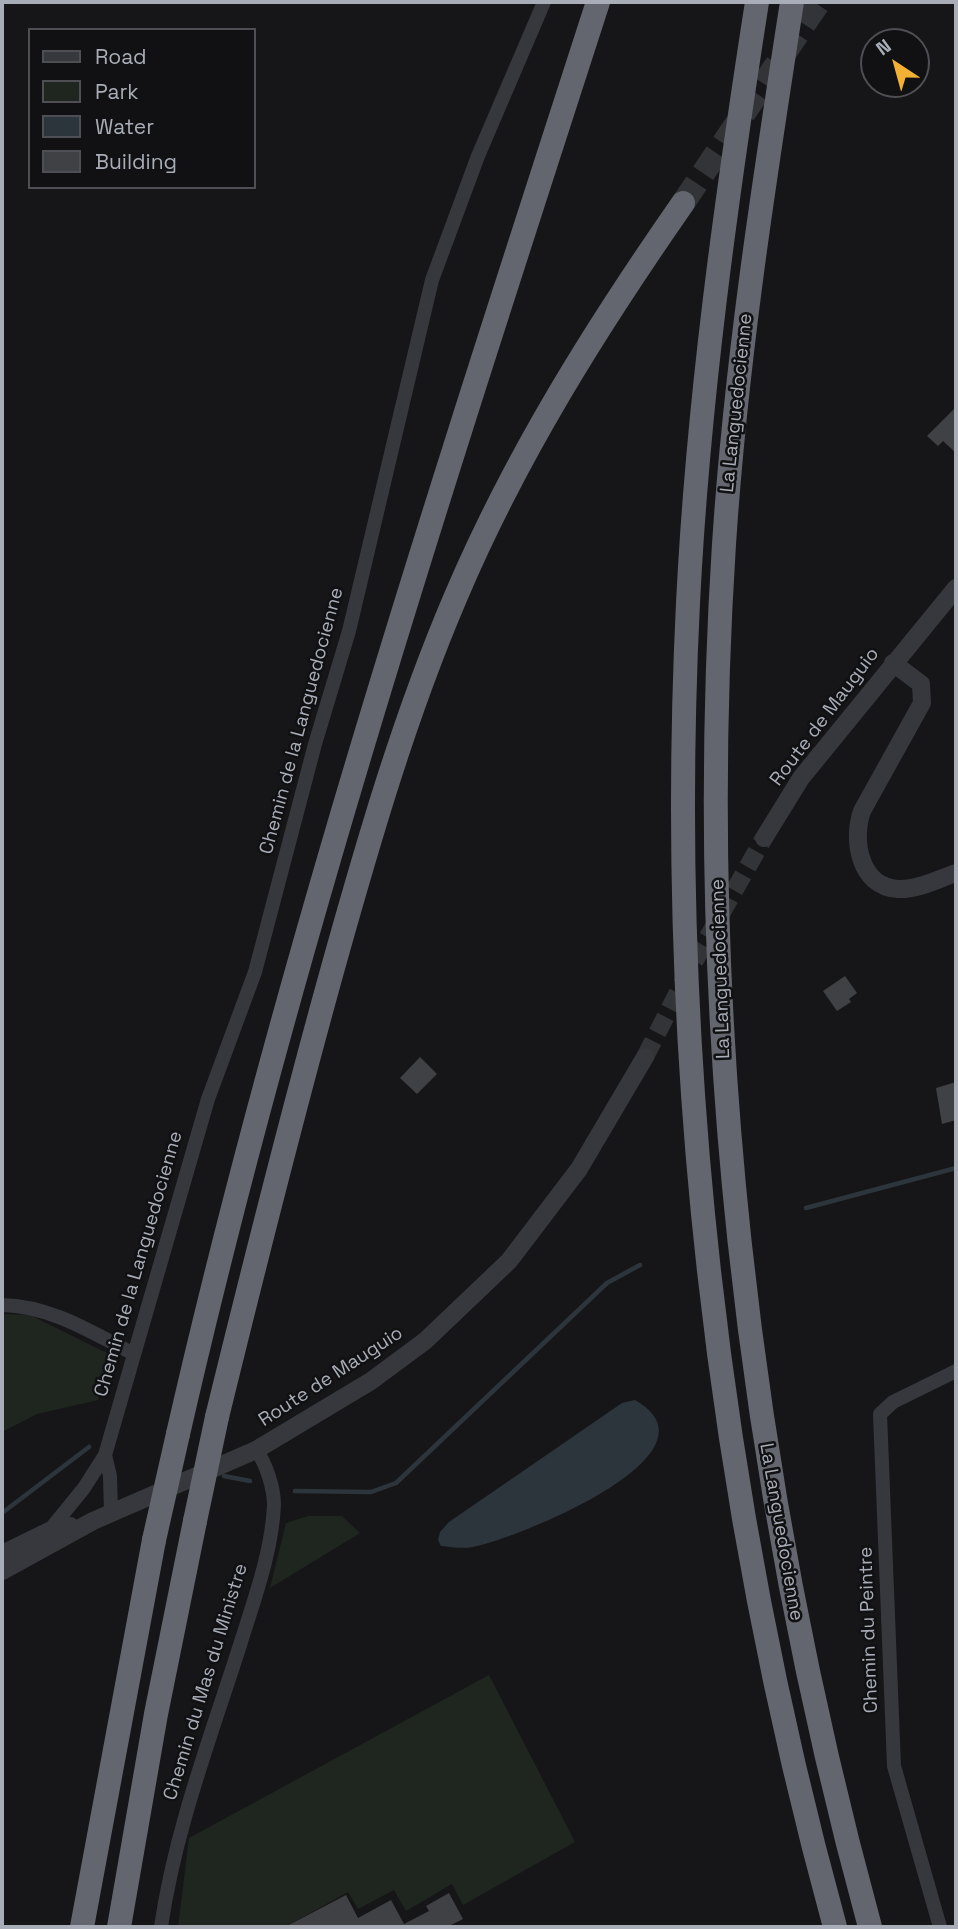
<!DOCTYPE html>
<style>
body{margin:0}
#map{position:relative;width:958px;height:1929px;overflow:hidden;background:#161618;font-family:"Space Grotesk",sans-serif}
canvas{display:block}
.frame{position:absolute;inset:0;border:4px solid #a8adb8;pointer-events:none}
.legend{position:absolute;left:28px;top:28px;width:228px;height:161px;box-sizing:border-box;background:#111113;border:2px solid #4d4f55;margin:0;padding:9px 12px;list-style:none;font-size:21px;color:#a8adb8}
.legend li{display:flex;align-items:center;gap:14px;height:35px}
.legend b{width:35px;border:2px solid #4d4f55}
.north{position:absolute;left:860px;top:28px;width:70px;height:70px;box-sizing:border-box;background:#111113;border:2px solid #4d4f55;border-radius:50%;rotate:324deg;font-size:19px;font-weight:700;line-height:28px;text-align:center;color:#a8adb8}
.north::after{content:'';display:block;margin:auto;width:24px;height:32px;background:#f2b134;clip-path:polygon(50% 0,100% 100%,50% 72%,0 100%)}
</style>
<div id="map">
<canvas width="958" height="1929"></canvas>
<div class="frame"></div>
<ul class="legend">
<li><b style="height:9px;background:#37383d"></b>Road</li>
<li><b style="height:19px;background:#1e261f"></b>Park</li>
<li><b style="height:19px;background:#2c353c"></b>Water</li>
<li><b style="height:19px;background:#404145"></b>Building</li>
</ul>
<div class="north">N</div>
</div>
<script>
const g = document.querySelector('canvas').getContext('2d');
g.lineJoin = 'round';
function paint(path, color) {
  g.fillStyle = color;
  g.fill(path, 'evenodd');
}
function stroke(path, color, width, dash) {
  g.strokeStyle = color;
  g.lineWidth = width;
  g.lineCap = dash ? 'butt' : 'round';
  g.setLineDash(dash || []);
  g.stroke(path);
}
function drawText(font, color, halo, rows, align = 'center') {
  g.font = font + ' "Space Grotesk",sans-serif';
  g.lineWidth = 5;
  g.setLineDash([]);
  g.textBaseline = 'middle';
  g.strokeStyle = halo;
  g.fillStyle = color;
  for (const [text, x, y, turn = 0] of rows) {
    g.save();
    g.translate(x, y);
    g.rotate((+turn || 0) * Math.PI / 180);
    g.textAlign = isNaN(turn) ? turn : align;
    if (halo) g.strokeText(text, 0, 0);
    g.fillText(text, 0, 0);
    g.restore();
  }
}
const green = new Path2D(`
 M2,1314l28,1 79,39 -11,46 -61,14 -35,18z
 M308,1516h34l18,17 -90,55 16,-65z
 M489,1675l86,167 -112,63 -11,-21 -46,27 -12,-21 -36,19 -10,-17 -63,35h-107l11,-89z`);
const water = new Path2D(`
 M635,1400c95,54 -122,140 -162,147 -11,2 -21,0 -32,-1l-3,-6 2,-8 9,-10 173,-119z`);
const stream = new Path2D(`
 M806,1208l150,-40
 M224,1476l26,5
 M295,1491l76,1 25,-9 211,-200 33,-18
 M2,1513l87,-66`);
const building = new Path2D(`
 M956,407v46l-13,-12 -5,5 -11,-10z
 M845,976l12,17 -8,6 2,3 -14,9 -14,-20z
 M420,1057l17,17 -20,20 -17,-16z
 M956,1082v38l-14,4 -6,-36z
 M449,1893l14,26 -16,8h-162l61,-32 12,23 33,-18 13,24 25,-13 -3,-5z`);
const tertiaryTunnel = new Path2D(`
 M645,1057l46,-90 73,-129`);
const motorwayTunnel = new Path2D(`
 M683,203l136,-201`);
const minor = new Path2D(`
 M2,1305c49,1 89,27 132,49
 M105,1455l5,21 1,37
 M49,1531l35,-43 21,-33 103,-356 47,-127 60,-228 34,-113 83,-351 46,-124 66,-154
 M161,1927c14,-97 49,-188 79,-282 14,-45 32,-93 34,-140 0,-17 -8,-42 -18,-55
 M940,1927l-46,-161 -14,-352 13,-12 63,-31`);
const tertiary = new Path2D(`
 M893,663l28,21 1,19 -60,108c-10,28 -3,76 36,78 19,1 40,-10 58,-16
 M764,838l37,-60 155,-190
 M2,1554l47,-23 21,-5
 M2,1571l91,-50 163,-71 115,-69 54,-40 84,-80 70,-92 66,-112`);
const motorway = new Path2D(`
 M757,2c-31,199 -59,399 -69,601 -22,445 29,895 147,1324
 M792,2c-28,180 -56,360 -68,542 -30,466 23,934 146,1383
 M217,1417c37,-151 75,-302 117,-453 35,-125 71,-249 122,-368 60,-141 140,-268 227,-393
 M178,1434c111,-486 267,-958 420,-1432
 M82,1927l72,-387
 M119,1927l37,-213 39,-193`);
const motorwayBridge = new Path2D(`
 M195,1521l22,-104
 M154,1540l24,-106`);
const streetNames = [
 ["La Languedocienne",737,403,-84],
 ["Route de Mauguio",825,717,-53],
 ["Chemin de la Languedocienne",302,721,-75],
 ["La Languedocienne",721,969,-92],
 ["Chemin de la Languedocienne",139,1264,-74],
 ["Route de Mauguio",331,1377,-33],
 ["La Languedocienne",781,1532,80],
 ["Chemin du Peintre",869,1630,-92],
 ["Chemin du Mas du Ministre",206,1682,-73]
];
paint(green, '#1e261f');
paint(water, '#2c353c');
stroke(stream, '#2c353c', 4.5);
paint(building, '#404145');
stroke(tertiaryTunnel, '#333438', 18, [18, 9]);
stroke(motorwayTunnel, '#333438', 24, [24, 12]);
stroke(minor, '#37383d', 14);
stroke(tertiary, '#37383d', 18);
stroke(motorway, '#63666e', 24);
stroke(motorwayBridge, '#63666e', 24);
drawText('19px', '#a8adb8', '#111113', streetNames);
</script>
